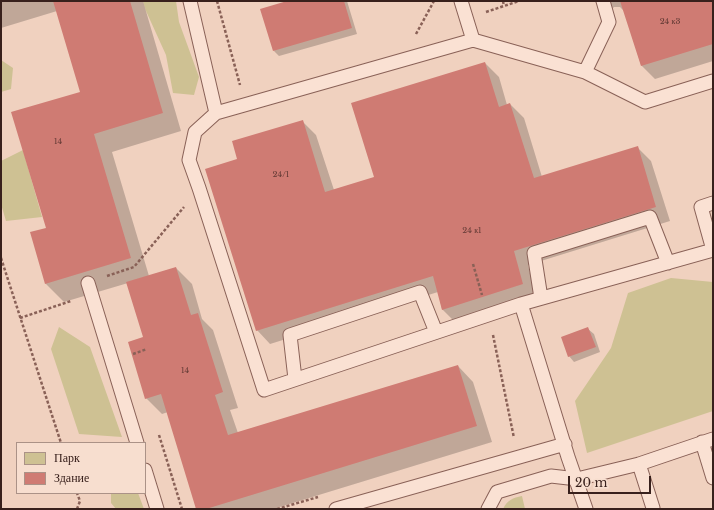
<!DOCTYPE html>
<meta charset="utf-8">
<style>
body{margin:0}
#map{position:relative;width:714px;height:510px;overflow:hidden;background:#f0d1bf;font-family:"Libre Baskerville",serif}
canvas{display:block}
.frame{position:absolute;inset:0;border:2px solid #38201c;pointer-events:none}
.legend{position:absolute;left:16px;top:442px;width:130px;height:52px;box-sizing:border-box;background:#f7decf;border:1px solid #ab9287;margin:0;padding:5px 7px;list-style:none;font-size:12px;color:#38201c}
.legend li{display:flex;align-items:center;gap:8px;height:20px}
.legend b{width:20px;border:1px solid #ab9287}
.scale{position:absolute;left:568px;top:476px;width:83px;height:18px;box-sizing:border-box;border:2px solid #38201c;border-top:0;padding-left:5px;font-size:12px;line-height:14px;white-space:nowrap;color:#38201c;-webkit-text-stroke:3px #f7decf;paint-order:stroke}
</style>
<div id="map">
<canvas width="714" height="510"></canvas>
<div class="frame"></div>
<ul class="legend">
<li><b style="height:11px;background:#cec193"></b>Парк</li>
<li><b style="height:11px;background:#cf7b73"></b>Здание</li>
</ul>
<div class="scale">20 m</div>
</div>
<script>
const g = document.querySelector('canvas').getContext('2d');
g.lineJoin = 'round';
function paint(path, color) {
  g.fillStyle = color;
  g.fill(path, 'evenodd');
}
function stroke(path, color, width, dash) {
  g.strokeStyle = color;
  g.lineWidth = width;
  g.lineCap = dash ? 'butt' : 'round';
  g.setLineDash(dash || []);
  g.stroke(path);
}
function drawText(font, color, halo, rows, align = 'center') {
  g.font = font + ' "Libre Baskerville",serif';
  g.lineWidth = 3;
  g.setLineDash([]);
  g.textBaseline = 'middle';
  g.strokeStyle = halo;
  g.fillStyle = color;
  for (const [text, x, y, turn = 0] of rows) {
    g.save();
    g.translate(x, y);
    g.rotate((+turn || 0) * Math.PI / 180);
    g.textAlign = isNaN(turn) ? turn : align;
    if (halo) g.strokeText(text, 0, 0);
    g.fillText(text, 0, 0);
    g.restore();
  }
}
const green = new Path2D(`
 M143,1h33l3,21 20,55 -5,18 -21,-2 -7,-38 -20,-44z
 M1,60l12,8 -2,21 -10,3z
 M23,150l19,67 -36,4 -5,-17v-43z
 M671,278l42,4v129l-126,42 -12,-52 36,-53 17,-55z
 M59,327l31,20 32,90 -43,-3 -28,-85z
 M111,493h27l6,16h-28l-5,-6z
 M522,496l3,13h-22c4,-9 10,-11 19,-13z`);
const shadow = new Path2D(`
 M1,1h142l38,130 -69,21 37,124 27,-8 16,16 10,35 11,11 25,78 -8,2 8,23 220,-67 15,16 19,60 -219,67h-76l-29,-97 -6,2 -16,-16 -1,-60 -17,-55 -64,19 -18,-18 1,-55 34,-136 -24,-82 -56,17z
 M290,1h57l10,33 -78,22 -5,-5z
 M595,1h118v60l-58,18 -14,-14 -16,-53 -5,-5h-6l-5,5 -1,4 -12,-13z
 M485,63l14,14 8,28 3,-1 14,14 18,59 95,-30 14,14 19,60 -142,44 8,33 -80,25 -14,-14 -4,-17 -168,52 -13,-14 -19,-170 64,-39 14,14 18,55 42,-13z
 M588,329l6,5 6,18 -26,10 -5,-6z`);
const building = new Path2D(`
 M53,1h77l33,112 -69,21 37,124 -86,26 -15,-52 16,-4 -35,-116 69,-20z
 M287,1h57l8,27 -79,23 -13,-42z
 M620,1h93v43l-72,22z
 M485,62l14,45 11,-4 24,75 104,-32 18,61 -142,44 9,33 -81,26 -9,-34 -177,55 -51,-162 32,-10 -5,-18 71,-21 22,72 49,-15 -23,-74z
 M176,267l15,48 7,-2 25,79 -8,3 13,40 230,-70 19,61 -271,83h-10l-35,-115 -16,5 -17,-57 15,-5 -17,-55z
 M588,327l8,20 -28,10 -7,-20z`);
const path = new Path2D(`
 M217,1l23,84
 M503,1l1,5
 M486,12l33,-11
 M416,34l18,-33
 M1,258l60,185
 M473,264l9,31
 M107,276l27,-9 50,-60
 M20,318l51,-17
 M493,335l21,103
 M133,354l14,-5
 M159,435l23,74
 M77,509l3,-8 -3,-8
 M277,509l41,-12`);
const lane = new Path2D(`
 M190,1l26,112
 M461,1l12,39
 M585,72l24,-50 -6,-21
 M713,81l-68,21 -60,-30 -112,-32 -257,73 -21,19 -6,28 10,28 65,202 257,-86 192,-54 -12,-43 12,-4
 M88,283l49,160
 M541,298l-7,-45 116,-36 18,46
 M521,304l47,153 18,52
 M295,379l-5,-44 130,-43 16,40
 M702,442l11,36
 M639,464l14,44
 M145,470l12,39
 M336,509l229,-65
 M488,509l9,-17 54,-16 26,3 62,-15 74,-25`);
const numberNames = [
 ["24 к3",670,22],
 ["14",58,142],
 ["24/1",281,175],
 ["24 к1",472,231],
 ["14",185,371]
];
paint(green, '#cec193');
paint(shadow, '#0003');
paint(building, '#cf7b73');
stroke(lane, '#896157', 15);
stroke(path, '#896157', 2.5, [3, 2]);
stroke(lane, '#fae1d3', 13);
drawText('8px', '#5e3732', null, numberNames);
</script>
